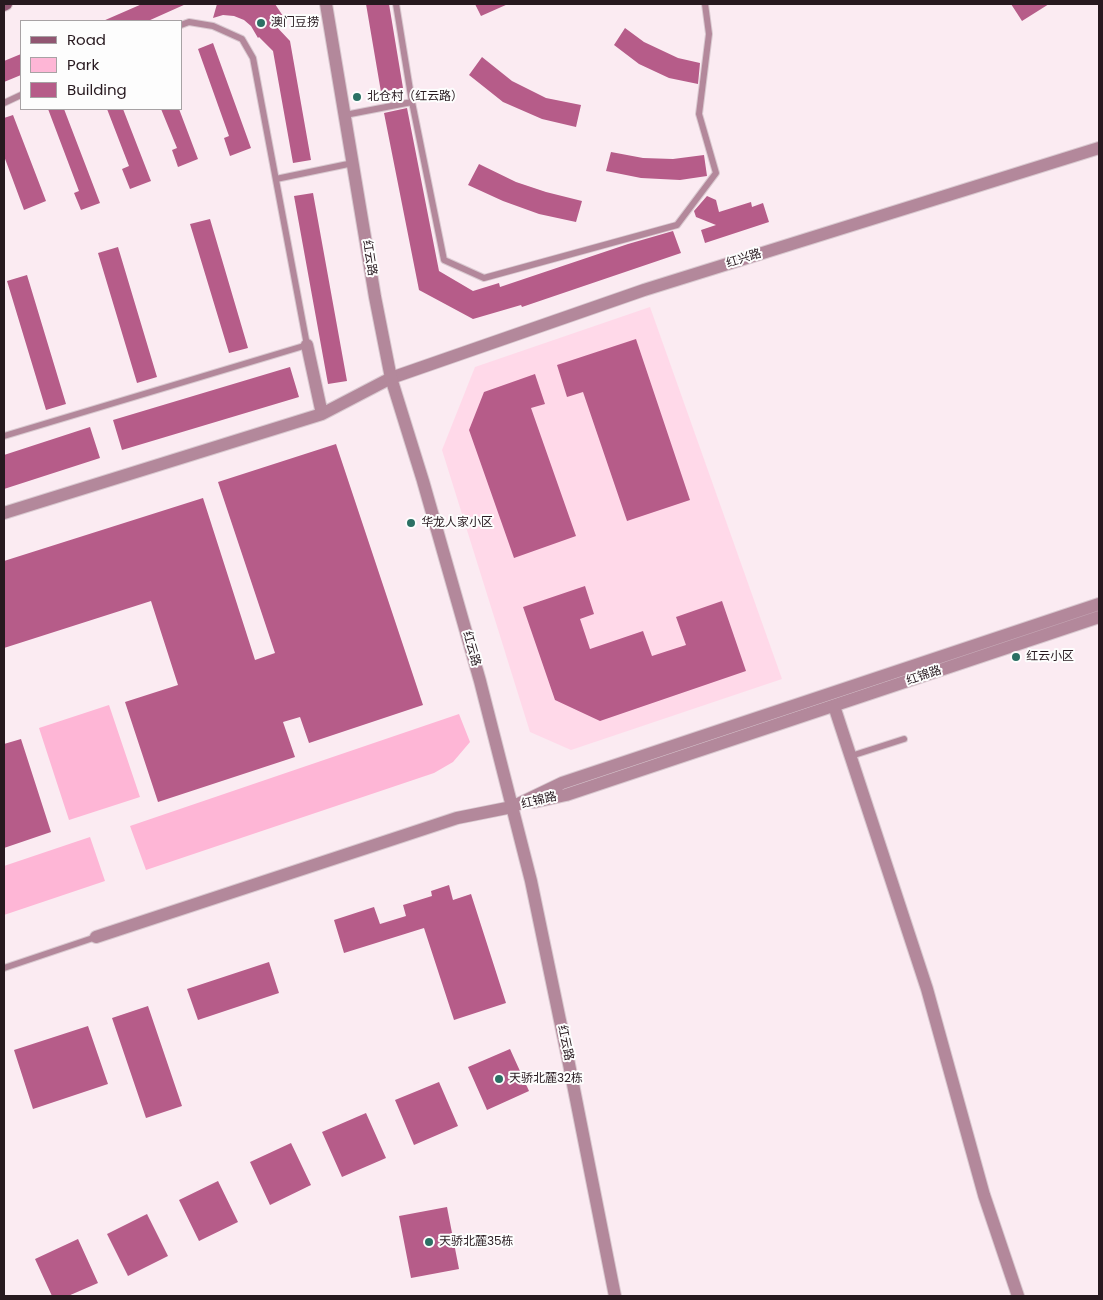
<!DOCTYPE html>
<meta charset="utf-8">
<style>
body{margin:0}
#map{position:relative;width:1103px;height:1300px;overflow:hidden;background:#fbebf2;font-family:Poppins,sans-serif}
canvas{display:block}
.frame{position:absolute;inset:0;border:5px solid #27191f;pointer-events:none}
.legend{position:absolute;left:20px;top:20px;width:162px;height:90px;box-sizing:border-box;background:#fdfdfd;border:1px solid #a7a2a4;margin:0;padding:6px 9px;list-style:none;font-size:15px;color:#27191f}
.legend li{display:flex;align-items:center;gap:10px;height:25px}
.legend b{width:25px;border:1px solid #a7a2a4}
</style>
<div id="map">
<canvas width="1103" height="1300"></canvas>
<div class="frame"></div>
<ul class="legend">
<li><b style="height:6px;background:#915672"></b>Road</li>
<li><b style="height:14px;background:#feb6d6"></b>Park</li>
<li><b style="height:14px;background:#b65c89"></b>Building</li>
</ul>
</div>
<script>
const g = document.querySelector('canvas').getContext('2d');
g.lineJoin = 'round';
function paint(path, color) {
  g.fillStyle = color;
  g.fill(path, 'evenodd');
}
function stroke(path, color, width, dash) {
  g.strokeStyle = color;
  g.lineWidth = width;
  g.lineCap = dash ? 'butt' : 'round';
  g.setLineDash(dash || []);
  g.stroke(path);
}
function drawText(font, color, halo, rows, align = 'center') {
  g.font = font + ' Poppins,"Noto Sans SC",sans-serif';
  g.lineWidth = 4;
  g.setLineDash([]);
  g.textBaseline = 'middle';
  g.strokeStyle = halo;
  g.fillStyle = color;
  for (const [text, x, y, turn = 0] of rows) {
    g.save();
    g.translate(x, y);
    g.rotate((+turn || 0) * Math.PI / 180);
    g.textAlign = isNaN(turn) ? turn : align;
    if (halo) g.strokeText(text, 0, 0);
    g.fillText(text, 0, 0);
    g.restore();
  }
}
const built = new Path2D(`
 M650,307l132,372 -211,71 -41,-18 -88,-282 33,-83z`);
const green = new Path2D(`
 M109,705l31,92 -71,23 -30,-92z
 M459,714l11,28 -17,20 -19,11 -288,97 -16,-44z
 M90,837l15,44 -101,34v-49z`);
const building = new Path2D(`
 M142,4h44l-38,17h-45z
 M217,4h58l8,12 -9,8 16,17 21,119 -18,3 -20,-112 -14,-14 -1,1 -7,-12 -7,-6 -10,-4 -11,-1 -10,3z
 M366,4h23l14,84 -22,4z
 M475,4h33l-27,12z
 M1011,4h38l-27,17z
 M625,28l19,14 34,16 22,5 -2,21 -29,-6 -30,-14 -25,-19z
 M213,43l38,105 -21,8 -6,-18 5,-2 -31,-87z
 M21,54v21l-17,7v-21z
 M482,57l30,24 34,17 35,7 -5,22 -34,-8 -39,-17 -34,-27z
 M407,108l32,163 34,20 26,-8 1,4 128,-43 45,-13 8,22 -159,54 -1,-2 -48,14 -54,-29 -35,-177z
 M48,109h16l36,94 -19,7 -7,-17 5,-2z
 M107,109h16l28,72 -21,8 -8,-20 7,-3z
 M161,109h18l19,50 -20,8 -6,-17 5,-2z
 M13,115l33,86 -22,9 -20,-54v-38z
 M611,152l32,6 30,1 31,-4 3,21 -27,4 -39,-2 -35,-7z
 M479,164l37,18 30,10 36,9 -6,21 -37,-8 -36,-13 -35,-16z
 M313,193l34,188 -19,3 -34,-188z
 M707,196l9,4 3,12 32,-10 1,5 11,-4 6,19 -64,21 -4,-13 15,-5 -20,-8 -2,-6z
 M210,219l38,129 -19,5 -39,-129z
 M118,247l39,130 -20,6 -39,-130z
 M27,275l39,129 -20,6 -39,-129z
 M636,339l54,161 -63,21 -44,-129 -16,5 -10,-32z
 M290,367l9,30 -177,53 -9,-30z
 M535,374l10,30 -14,4 45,128 -62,22 -45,-128 15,-38z
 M90,427l10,31 -96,31v-34z
 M336,444l87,261 -114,38 -9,-26 -17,5 12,35 -137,45 -33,-100 53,-17 -27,-84 -147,47v-87l199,-63 52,162 20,-7 -57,-171z
 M585,586l9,28 -14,5 10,30 53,-18 9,25 34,-11 -10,-28 46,-16 24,70 -146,50 -45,-21 -32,-93z
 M21,739l30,93 -47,16v-104z
 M449,885l4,15 18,-6 35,109 -52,17 -30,-92 -80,25 -10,-33 40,-13 6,17 26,-8 -3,-11 29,-9 -1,-5z
 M269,962l10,31 -81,27 -11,-31z
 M148,1006l34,100 -36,12 -34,-100z
 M88,1026l20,58 -75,25 -19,-59z
 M510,1049l19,42 -42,19 -19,-43z
 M439,1082l19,44 -44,19 -19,-45z
 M366,1113l20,45 -44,19 -20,-45z
 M291,1143l20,42 -41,20 -20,-43z
 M218,1181l20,41 -39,19 -20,-41z
 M447,1207l12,62 -48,9 -12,-62z
 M147,1214l21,42 -40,20 -21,-42z
 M78,1239l20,44 -30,13h-16l-17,-37z`);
const service = new Path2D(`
 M396,4l16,98
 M4,103l17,-8
 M345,115l67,-13 32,158 40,18 193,-53 39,-52 -17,-59 10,-80 -4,-30
 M276,179l77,-16
 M4,436l303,-91 -54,-287 -11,-19 -29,-13 -24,-4 -8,3
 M851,756l53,-17
 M4,968l92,-31`);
const minor = new Path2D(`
 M307,345l15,69
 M4,513l318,-99 69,-36 253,-88 455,-142
 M834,706l93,283 57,206 34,101
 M96,937l361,-119 55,-11`);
const tertiary = new Path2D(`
 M326,4l49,293 16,81 32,103 57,200 51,200 37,178 47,237
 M534,802l32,-7 533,-178
 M512,807l50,-24 537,-179`);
const secondary = new Path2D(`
 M4,5l2,-1`);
const markers = [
 [261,23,5,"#2b7064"],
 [357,97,5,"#2b7064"],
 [411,523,5,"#2b7064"],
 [1016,657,5,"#2b7064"],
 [499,1079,5,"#2b7064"],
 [429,1242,5,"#2b7064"]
];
const poiNames = [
 ["澳门豆捞",271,23],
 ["北仓村（红云路）",367,97],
 ["华龙人家小区",421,523],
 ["红云小区",1026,657],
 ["天骄北麓32栋",509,1079],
 ["天骄北麓35栋",439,1242]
];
const streetNames = [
 ["红云路",369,258,81],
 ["红兴路",744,259,-17],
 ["红云路",471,649,74],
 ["红锦路",924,676,-19],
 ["红锦路",539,801,-13],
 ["红云路",565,1043,78]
];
paint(built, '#ffd9e9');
paint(green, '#feb6d6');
paint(building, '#b65c89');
stroke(service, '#d9c9d0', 8);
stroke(minor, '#d9c9d0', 14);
stroke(tertiary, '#d9c9d0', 14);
stroke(secondary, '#d9c9d0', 14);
stroke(service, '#b3889b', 6);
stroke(minor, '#b3889b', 12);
stroke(tertiary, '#b3889b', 12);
stroke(secondary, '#915672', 12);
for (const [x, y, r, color] of markers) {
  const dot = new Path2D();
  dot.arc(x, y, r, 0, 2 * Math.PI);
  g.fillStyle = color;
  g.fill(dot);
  stroke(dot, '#fdfdfd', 2);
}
drawText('12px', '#27191f', '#fdfdfd', poiNames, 'left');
drawText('12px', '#27191f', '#fdfdfd', streetNames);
</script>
